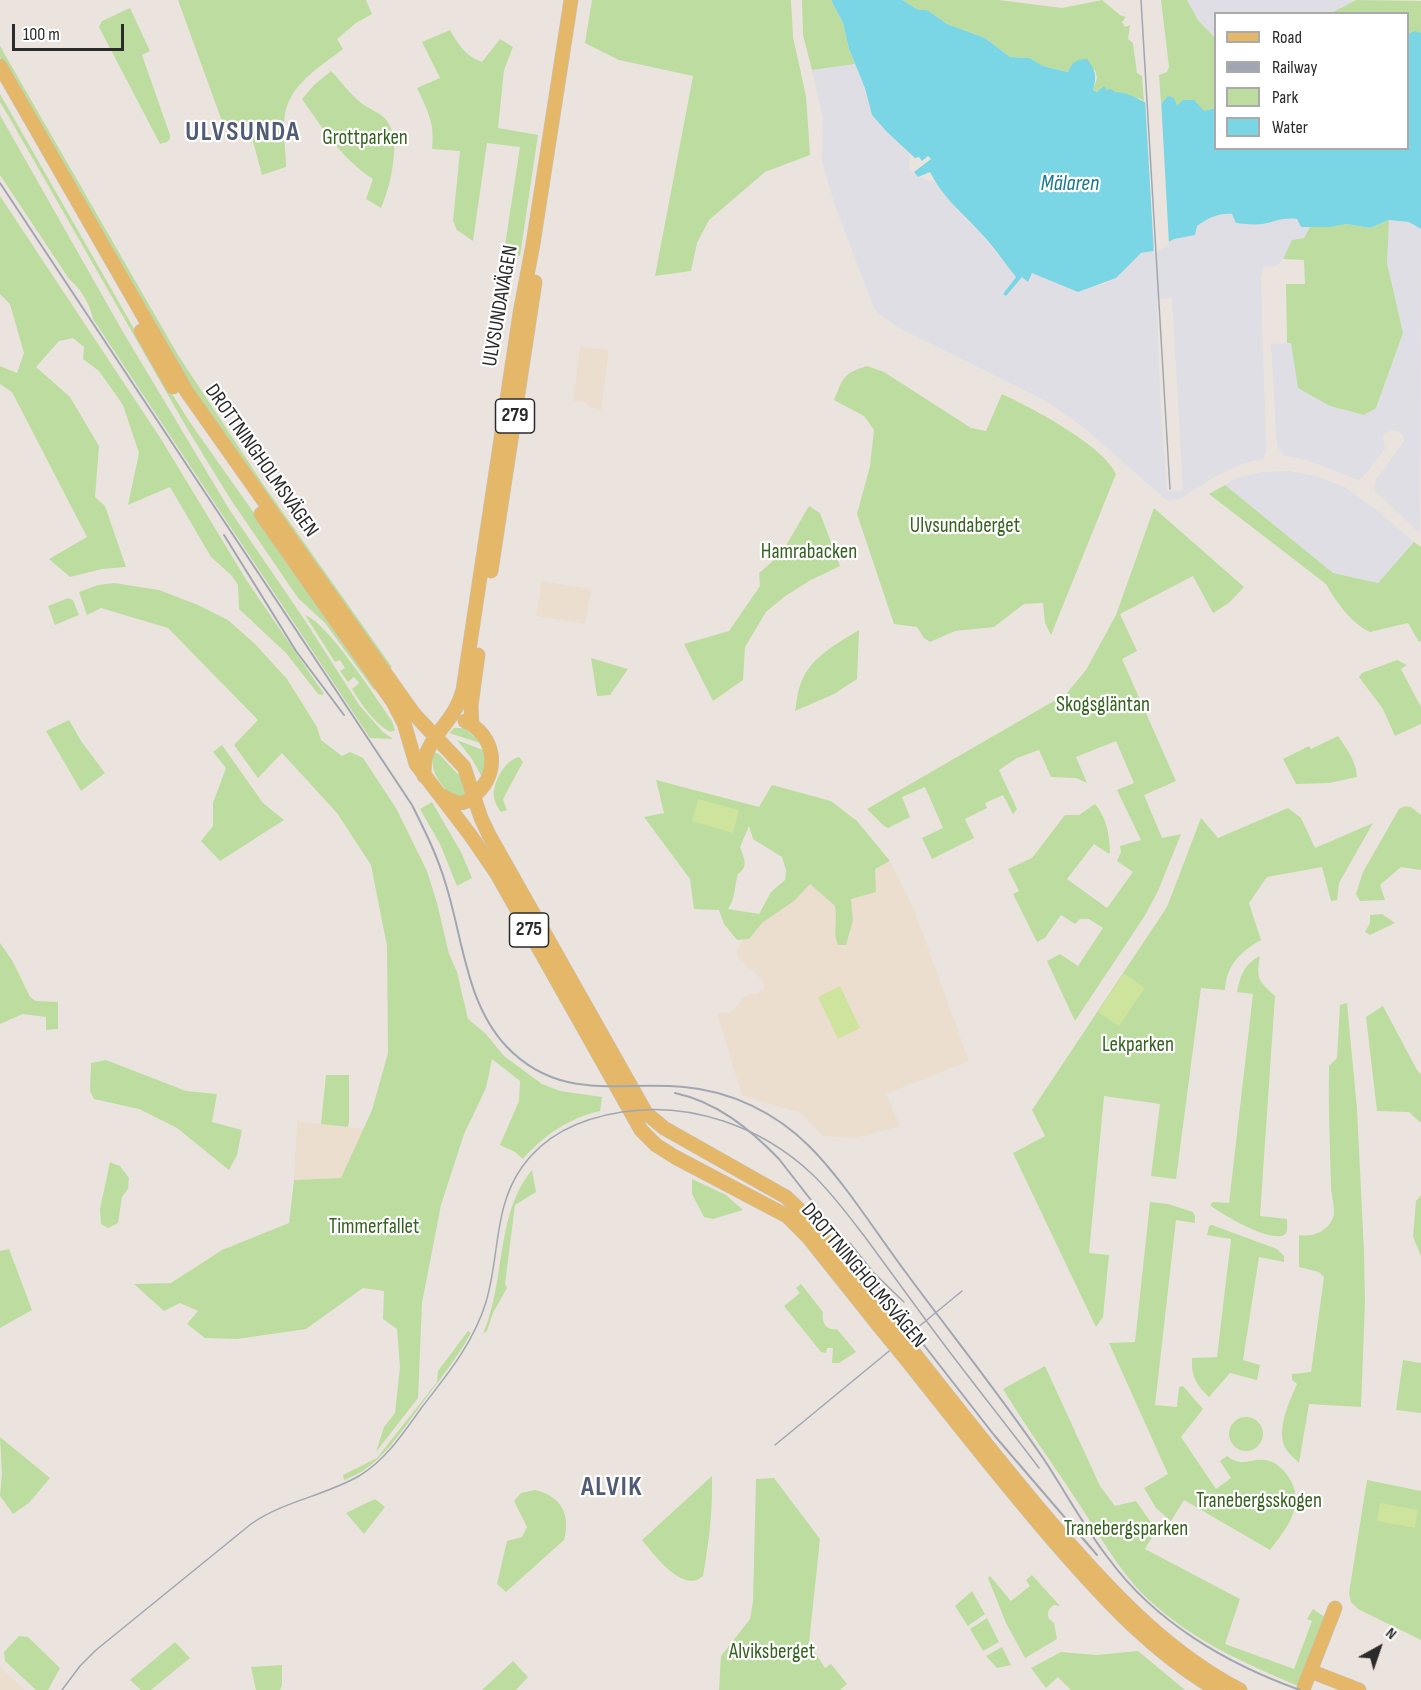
<!DOCTYPE html>
<meta charset="utf-8">
<style>
body{margin:0}
#map{position:relative;width:1421px;height:1690px;overflow:hidden;background:#ebe4de;font-family:"Sofia Sans Condensed",sans-serif}
canvas{display:block}
.legend{position:absolute;left:1214px;top:12px;width:195px;height:138px;box-sizing:border-box;background:#fff;border:2px solid #aaa;margin:0;padding:8px 10px;list-style:none;font-size:18px;color:#2b2b2b}
.legend li{display:flex;align-items:center;gap:12px;height:30px}
.legend b{width:30px;border:2px solid #aaa}
.north{position:absolute;left:1349px;top:1618px;width:60px;height:60px;-webkit-text-stroke:4px #fff;paint-order:stroke;rotate:40deg;font-size:16px;font-weight:700;line-height:24px;text-align:center;color:#2b2b2b}
.north::after{content:'';display:block;margin:auto;width:21px;height:27px;background:#2b2b2b;clip-path:polygon(50% 0,100% 100%,50% 72%,0 100%)}
.scale{position:absolute;left:12px;top:24px;width:112px;height:27px;box-sizing:border-box;border:3px solid #2b2b2b;border-top:0;padding-left:8px;font-size:18px;line-height:21px;white-space:nowrap;color:#2b2b2b;-webkit-text-stroke:4px #fff;paint-order:stroke}
</style>
<div id="map">
<canvas width="1421" height="1690"></canvas>
<ul class="legend">
<li><b style="height:8px;background:#e5b869"></b>Road</li>
<li><b style="height:8px;background:#a1a6b3"></b>Railway</li>
<li><b style="height:16px;background:#bcdd9f"></b>Park</li>
<li><b style="height:16px;background:#7ad5e4"></b>Water</li>
</ul>
<div class="north">N</div>
<div class="scale">100 m</div>
</div>
<script>
const g = document.querySelector('canvas').getContext('2d');
g.lineJoin = 'round';
function paint(path, color) {
  g.fillStyle = color;
  g.fill(path, 'evenodd');
}
function stroke(path, color, width, dash) {
  g.strokeStyle = color;
  g.lineWidth = width;
  g.lineCap = dash ? 'butt' : 'round';
  g.setLineDash(dash || []);
  g.stroke(path);
}
function drawText(font, color, halo, rows, align = 'center') {
  g.font = font + ' "Sofia Sans Condensed",sans-serif';
  g.lineWidth = 4.5;
  g.setLineDash([]);
  g.textBaseline = 'middle';
  g.strokeStyle = halo;
  g.fillStyle = color;
  for (const [text, x, y, turn = 0] of rows) {
    g.save();
    g.translate(x, y);
    g.rotate((+turn || 0) * Math.PI / 180);
    g.textAlign = isNaN(turn) ? turn : align;
    if (halo) g.strokeText(text, 0, 0);
    g.fillText(text, 0, 0);
    g.restore();
  }
}
const industrial = new Path2D(`
 M1187,0h169l-27,13 -113,1 -1,24 -17,-18z
 M855,64l10,24 7,27 15,17 23,22 -1,15 9,8 17,5 33,40 9,7 39,48 -12,16 18,-16 10,-4 46,19 13,-5 13,-3 12,-6 25,-25 12,-2 21,-12 21,-4 2,-9 10,-8 18,-4h7l5,9 9,1 41,-6 10,1 4,8 10,-2 -7,13 -12,2 -9,19 -6,7 -14,1 -2,12 5,173 -3,7 -19,4 -28,13 -34,22 -11,3 -5,-1 -78,-69 -42,-30 -145,-72 -18,-12 -9,-9 -39,-102 -13,-44 1,-44 -11,-48zM1172,298l11,192 -16,1 -7,-96 -3,-95z
 M1389,220l20,2 12,7 -1,305 -46,-44 2,-10 28,-39 -1,-5 -5,-5 -8,-1 -5,3 -2,4 2,12 -22,28 -5,3 -48,-19 -26,-5 -7,-10 -6,-102 20,-1 39,63 34,9 12,-7 27,-75 -16,-71z
 M1289,471l27,5 29,11 29,21 40,34 -36,41 -45,-10 -108,-88 11,-7 25,-6z`);
const education = new Path2D(`
 M580,347l29,3 -8,60 -11,-3 -5,-5 -12,-1z
 M542,581l48,8 1,3 -6,32 -49,-8z
 M890,861l24,48 55,152 -83,33 14,32 -44,12 -33,-2 -22,-23 -59,-17 -25,-83h11l7,-4 9,-12 5,-3h8l6,-4 1,-4 -4,-8 -22,-20 -1,-8 6,-10 6,-1 13,-16 32,-22 16,-18 25,23 2,13 -3,6 15,13 1,-11 3,-7 -2,-21 24,-30z
 M297,1121l67,8 -23,49 -47,2z
 M0,1667l25,23h-25z`);
const green = new Path2D(`
 M178,0h188l6,14 -16,9 -19,16 6,10c-23,18 -52,34 -58,65 -3,17 1,36 1,53l-24,8 -12,-45 -23,5z
 M592,0h199l2,37 13,59 4,59 -45,17 -56,48 -12,23 -6,28 -36,5 38,-200 -74,-16 -34,-17z
 M802,0h29l12,23 6,26 6,15 -43,6 -9,-35z
 M902,0h97l63,8 40,-8 18,15 6,2 -4,5 3,5 5,-2 -2,14 5,4 4,30 5,3 2,26 -3,-3 -34,-9 -9,2 -5,-2 4,-12 -2,-8 -26,2 -26,-6 -13,-8 -20,-1 -25,-19 -38,-14 -20,-14h-8z
 M1161,0h26l11,20 17,18v70l-11,3 -27,-5 -9,-10 -7,8 -2,-29 8,-3 2,-5z
 M1356,0l65,1v32l-13,1v-20h-79z
 M130,8l20,43 -8,4 28,80v4l-3,3 -7,2 -61,-117 3,-6z
 M450,30c8,14 15,26 32,32l18,-23 13,8 -9,23 -6,58 40,7 -18,121 -16,-4 16,-105 -33,-4 -14,98 -16,-11 -4,-9 7,-70 -28,-2c3,-25 -4,-38 -15,-61l23,-10 -18,-36z
 M0,46l178,309 87,132 127,180 -3,2 -173,-242 -53,-84 -163,-286z
 M331,71c10,10 18,22 29,31 8,7 22,11 27,19 15,19 3,67 -6,87l-15,-9 7,-20c-31,-20 -50,-50 -71,-80l12,-14z
 M0,94l161,282 28,45 187,265v4h-2l-49,-67 -27,-25 -67,-98 -43,-70 -179,-313 -9,-15z
 M0,115l123,217 106,177 75,110 56,87 23,26 10,7 -23,-1 -277,-419c-3,-15 -12,-30 -24,-40l-69,-104z
 M0,196l161,243 86,142 77,113 -2,1 -4,-1 -32,-41 -47,-44 -1,-24 -6,-9 -21,-19 -41,-70 -42,18 11,-52 -16,-48 -24,-34 -16,-12 1,-12 -11,-9 -14,3 -23,26 34,30 29,49 -4,51 10,9 21,61 -24,2 -32,8 -21,-18 38,-22 -75,-145 -12,-8v-18l17,7 7,-20 -14,-49 -10,-10z
 M1389,220l-2,43 16,70 -27,75 -12,7 -34,-9 -32,-18 -7,-45h-4l-1,-59h19l-1,-24 -21,-1 9,-19 12,-2 7,-13 10,2 26,-3 23,4z
 M867,366l17,6 87,56 15,3 16,-37c30,14 101,51 114,80l-65,161 -6,-12 -2,-20 -19,1 -30,23 -39,4 -25,11 -6,-4 -7,-11 -23,-3 -37,-110 13,-48 4,-36 -10,-14 -30,-16c10,-23 8,-26 33,-34z
 M1225,485l108,88 45,10 36,-41 7,5v94l-2,1 -11,-19 -38,9c-19,-9 -33,-29 -44,-48l-117,-90z
 M809,506l11,7 20,53 -31,15 -25,16 -18,15 -21,35 -2,33 -30,21 -29,-57 45,-13 31,-45 -1,-13 22,-19z
 M1154,508l90,79 -15,16 -16,10 -20,-37 -73,38 17,37 -15,8 54,122 -32,14 18,43 19,-4 -23,57 -14,26 -69,104 -28,-60 13,-7 18,12 25,-38 -14,-9h-9l-5,5 -14,-9 -16,23 -8,4 -24,-48 6,-3 -11,-22 24,-11 33,-43h14l16,-11c12,15 14,29 15,48l-1,2 -15,-10 -27,35 40,29 26,-36 -16,-11 4,-9 -1,-6 21,-6 -24,-50 17,-7 -18,-42 -40,16 11,26 -11,-5 -25,-1 -12,-27 -22,8 -18,12 18,39 -4,5 -10,-19 -18,8 2,5 -22,11 9,19 -42,21 -10,-21 21,-10 -18,-41 -23,10 8,20 -22,11 -4,-2 -17,-17 199,-115 20,-24 30,-55z
 M114,583l45,7 39,15 30,15 27,24 32,35 30,48 4,13 21,16 8,-4 13,6 33,50 31,63 10,32 12,51 8,18 11,47 17,14 19,23 38,28 18,7 42,6 -2,14c-31,7 -56,24 -77,48l-8,-7 -15,-7 19,-44 1,-20 -28,-22 -6,29 -22,46 -23,71 -19,98 -4,95 -42,54 8,-25 11,-14 5,-46 -3,-38 -14,-10 1,-28 -21,-3 -57,41 -69,10 -32,-1 -18,-14 11,-13 -18,-8 -16,8 -30,-27 37,-1 51,-33 67,-27 5,-43 47,-2 31,-68 16,-57 -1,-107 -16,-81 -34,-52 -55,-60 -24,25 -24,-33 24,-25 -90,-92 -67,-20 -14,7 -8,-23 19,-7z
 M68,598l5,2 6,15 -24,10 -7,-19z
 M305,615c23,8 71,83 87,106l3,9 -5,2c-17,-10 -28,-27 -38,-43l7,-6 -5,-6 -6,5 -8,-11 5,-3 -5,-8 -5,2z
 M859,630l-2,49 -23,15 -39,17c2,-9 2,-19 6,-28 9,-26 36,-39 58,-53z
 M591,658l37,11 -18,26 -13,1z
 M1397,660l10,5 -6,4 20,38v17l-26,12 -12,-27 -24,-32 3,-4z
 M69,720l12,21 24,32 -24,18 -35,-60z
 M454,728h10l19,16 -34,-11z
 M1338,736c9,13 18,25 19,41l-28,6 -33,1 -13,-25 26,-13 2,3z
 M457,740l26,10 2,-1 1,2 -3,28 -11,-20z
 M222,745l41,58 21,17 -64,41 -19,-20 12,-15v-23l13,-35 -13,-16z
 M434,752l5,2 25,27 2,16h-14c-11,-14 -24,-25 -18,-45z
 M519,757l4,5 -18,33 -2,5 4,10 -6,2c-3,-4 -6,-9 -7,-14 -2,-15 11,-38 25,-41z
 M656,780l103,27 13,-22 59,16 26,20 33,40 -15,8 1,23 -25,7 2,21 -7,25h-8c-6,-14 0,-25 -3,-39l-25,-22 -16,17 -32,22 -13,16 -12,1 -13,-16 -5,-14 -25,-1 -4,-30 -46,-62 20,-4zM749,826l4,13 29,18 4,13 -1,10 -14,12 -12,22 -31,-5c8,-12 6,-22 10,-35 11,-7 6,-16 2,-27z
 M432,802l29,50 11,26 -15,8 -17,-42 -20,-35z
 M1405,806l6,1 10,8v55l-20,-3 -21,18 5,15 -25,1 -4,-7 7,-22 36,-63z
 M1288,808l13,10 14,30 58,-25 -34,60 -2,17 -6,1 -9,-34 -55,10 -18,26 12,37c-21,12 -35,26 -36,50l-24,-2 -25,191 -25,-3 9,-72 -56,-8 -15,157 20,2 -6,62 -7,10 -83,-174 32,-17 -13,-26 135,-203 34,-89 17,20z
 M1382,914l13,9 -25,12 -5,-3 5,-9v-8z
 M0,943l12,17 18,37 6,4 22,1v27l-12,1v-13l-23,-3 -23,10z
 M1260,956c-4,23 -2,24 15,40l-15,220 27,3c0,4 1,11 -1,14 -9,14 -67,-20 -76,-28l3,-3 16,1 24,-209 -16,-2c3,-17 8,-29 23,-36z
 M1347,1003l10,106 7,143 1,50 -4,105 -52,-3 -10,59c-4,-4 -10,-9 -13,-14 -11,-18 4,-49 11,-65l-5,-4v-6l19,-2 13,-95 -5,-5 -20,-5v-32c14,2 28,-3 34,-17 3,-9 -2,-22 -2,-32 -1,-40 -3,-80 -2,-120l8,-8 3,-53z
 M1383,1006l34,64 4,4v49l-12,-11 -32,-1 -11,-94z
 M106,1060l80,31 31,3 -5,28 30,8 -5,25 -8,15 -52,-42 -38,-19 -45,-10 -4,-8 1,-28z
 M326,1075h23v47l-1,5 -27,-3z
 M110,1162l10,4 9,12 -1,11 -6,8 -4,26 -10,5 -7,-4 -1,-15z
 M532,1170l4,22 -21,13 -10,79 2,4 -14,25 -6,18 -4,3c23,-52 12,-120 49,-164z
 M692,1179l34,16 17,15 -30,9 -9,-2 -12,-23z
 M1421,1195v61l-8,-19 3,-36z
 M1150,1202l18,2 25,8 2,4v7l-19,-3 -21,185 22,2 2,-20 4,-1 20,23 -22,28 35,52 15,-11 -11,-17 7,-5c16,12 22,2 39,4 10,2 17,9 22,16 19,28 -1,52 -18,74l-86,-50 -13,21 -15,-13 -12,-20 24,-14 -59,-131 26,-1z
 M1212,1225l65,24 7,7v6l-25,-5 -16,103 17,5 -3,15 -27,-7 -21,24c-13,-12 -18,-21 -17,-39l25,-1 14,-118 -24,-4 2,-9z
 M9,1249l23,61 -32,18v-77z
 M801,1284l22,28c-2,10 3,19 14,17l19,23 -17,11h-7l1,-15h-6l-1,5 -5,-1 -37,-46 16,-13 -4,-5z
 M468,1331l3,2c-13,23 -29,44 -45,65 -23,30 -44,69 -82,82l-1,-5 34,-17 60,-76 1,-11z
 M1403,1360l18,3v50l-25,-3z
 M1045,1366l55,120 15,20 21,-5 14,20 8,6 -13,22 95,50 -15,45 69,25 18,-48 -5,-2 6,-10 13,9 -28,68c-54,-23 -106,-46 -149,-86 -29,-27 -49,-64 -70,-96 -25,-39 -52,-75 -76,-115z
 M1229 1434a17 17 0 1 1 34 0a17 17 0 1 1-34 0Z
 M0,1437l50,41 -21,25 -16,11 -13,-18 2,-22z
 M712,1476c1,34 -3,66 -9,100 -20,19 -50,-23 -61,-36z
 M774,1478l46,61 -11,104 16,25 6,-4 16,20 -7,6h-121l2,-34 29,-37 3,-18 3,-122z
 M1367,1480l54,11v149l-63,-31 -7,-7 -2,-9z
 M535,1490c26,6 36,24 29,50l-58,52 -9,-8 10,-43 15,-4 5,-10 -13,-26 7,-8z
 M375,1499l10,8 -21,27 -18,-21z
 M1032,1575l28,31 -6,-1c-6,4 -7,7 -5,14l5,4 3,16 -32,19 -19,-35 -18,-45 2,-2 21,25 19,-15 -4,-6z
 M972,1591l13,23 -17,12 -13,-20z
 M987,1618l12,24 -16,9 -13,-22z
 M19,1636l9,1 32,31 -12,22h-12l-31,-29 -1,-9z
 M175,1642l15,16 -39,32h-10l-11,-10z
 M1002,1647l9,18 -14,3 -11,-12z
 M1138,1651l47,39h-114l-13,-13 -12,11 -15,-20 30,-16 36,3z
 M513,1661l15,16 -12,13h-34z
 M282,1665v20l-2,5h-24l-5,-23z`);
const pitch = new Path2D(`
 M698,799l41,11 -6,23 -41,-12z
 M1124,973l21,15 -26,38 -21,-14z
 M840,986l20,42 -22,11 -20,-42z
 M1380,1503l38,7 -3,18 -38,-7z`);
const water = new Path2D(`
 M831,0h71l17,10h8l20,14 38,14 25,19 20,1 13,8 25,6c5,-10 8,-13 19,-13 9,12 10,17 6,31l4,2 7,-6 3,4 4,-1 4,3c13,0 25,8 37,14l9,-2 7,-8 6,2 3,8 6,-6h11l10,11 11,-3 1,40h192v-114l7,-3 6,2v196l-12,-7 -20,-2 -19,8 -23,-4 -18,3h-28l-4,-8c-14,-2 -22,3 -35,5 -9,1 -17,0 -26,-1l-4,-9c-13,-1 -24,4 -35,12l-2,9 -21,4 -21,12 -12,2 -25,25 -38,14 -46,-19 -4,9 -6,-5 -16,19 -3,-2 13,-17c-13,-16 -24,-33 -38,-47 -17,-18 -37,-35 -48,-58l-12,5 -4,-5 17,-13 -3,-3 -6,5 -3,-4 -4,1 -28,-26 -15,-17 -7,-27 -16,-39 -6,-26z`);
const pier = new Path2D(`
 M1145,99l7,4 9,-4 8,145 -15,10z`);
const major = new Path2D(`
 M0,66l187,326 227,322 50,53 17,51 8,17 157,278 18,15 122,69 19,18 83,105
 M141,331l32,56
 M261,514l132,188 11,21 12,41 55,72 26,38 144,256 15,15 19,12 112,59 21,21 71,89
 M491,571l44,-289
 M472,725l-1,-19 7,-51
 M424,776c0,-8 0,-16 3,-24 10,-24 28,-32 36,-62l57,-377 13,-69 38,-244
 M443,796c5,3 11,7 17,7 6,0 12,-5 16,-9 25,-22 19,-59 -11,-73
 M914,1353c50,63 100,128 153,188 51,58 104,113 173,149
 M906,1359c50,63 100,127 153,188 48,55 95,106 158,143
 M1310,1671l49,19
 M1304,1687l31,-79`);
const tram = new Path2D(`
 M1141,0l29,489
 M850,1243l23,29 31,30
 M775,1445l187,-154
 M62,1690l18,-24 16,-16 155,-126c33,-23 73,-28 108,-48 27,-16 45,-44 63,-69 25,-32 52,-65 64,-105 14,-46 7,-94 36,-135 24,-34 61,-49 100,-55 69,-11 140,15 190,62 20,19 36,41 53,63 21,29 42,57 63,86 36,49 74,96 111,145`);
const rail = new Path2D(`
 M0,183l412,622c13,26 26,52 34,80 17,54 20,119 61,162 53,55 111,34 177,40 47,4 92,26 125,59 36,36 67,87 98,128 45,61 93,121 136,184 22,33 41,69 66,101 46,63 118,105 191,131
 M224,535l72,116 48,64
 M675,1093c42,9 75,36 104,66l215,276 103,120`);
const majorBridge = new Path2D(`
 M888,1320l26,33
 M879,1326l27,33`);
const shields = [
 [515,416,39],
 [529,930,39]
];
const shieldNames = [
 ["279",515,416],
 ["275",529,930]
];
const parkNames = [
 ["Grottparken",365,139],
 ["Ulvsundaberget",965,527],
 ["Hamrabacken",809,553],
 ["Skogsgläntan",1103,706],
 ["Lekparken",1138,1046],
 ["Timmerfallet",374,1228],
 ["Tranebergsskogen",1259,1502],
 ["Tranebergsparken",1126,1530],
 ["Alviksberget",772,1653]
];
const streetNames = [
 ["ULVSUNDAVÄGEN",501,306,-80],
 ["DROTTNINGHOLMSVÄGEN",261,461,55],
 ["DROTTNINGHOLMSVÄGEN",863,1276,50]
];
const waterNames = [
 ["Mälaren",1070,184]
];
const districtNames = [
 ["ULVSUNDA",243,133],
 ["ALVIK",612,1488]
];
paint(industrial, '#dfdee4');
paint(education, '#ebdecf');
paint(green, '#bcdd9f');
paint(pitch, '#cee39c');
paint(water, '#7ad5e4');
paint(pier, '#ebe4de');
stroke(major, '#c4c4c4', 15);
stroke(major, '#e5b869', 14);
stroke(tram, '#a1a6b3', 1.5);
stroke(rail, '#a1a6b3', 2);
stroke(majorBridge, '#c4c4c4', 15, []);
stroke(majorBridge, '#e5b869', 14);
for (const [x, y, w] of shields) {
  const box = new Path2D();
  box.roundRect(x - w / 2, y - 17, w, 34, 4.5);
  g.fillStyle = '#fff';
  g.fill(box);
  stroke(box, '#2b2b2b', 1.5);
}
drawText('bold 20px', '#2b2b2b', null, shieldNames);
drawText('21px', '#366220', '#fff', parkNames);
drawText('21px', '#2b2b2b', '#fff', streetNames);
drawText('italic 22px', '#197690', '#fff', waterNames);
g.letterSpacing = '1.5px';
drawText('bold 27px', '#4f5b77', '#fff', districtNames);
g.letterSpacing = '0px';
</script>
